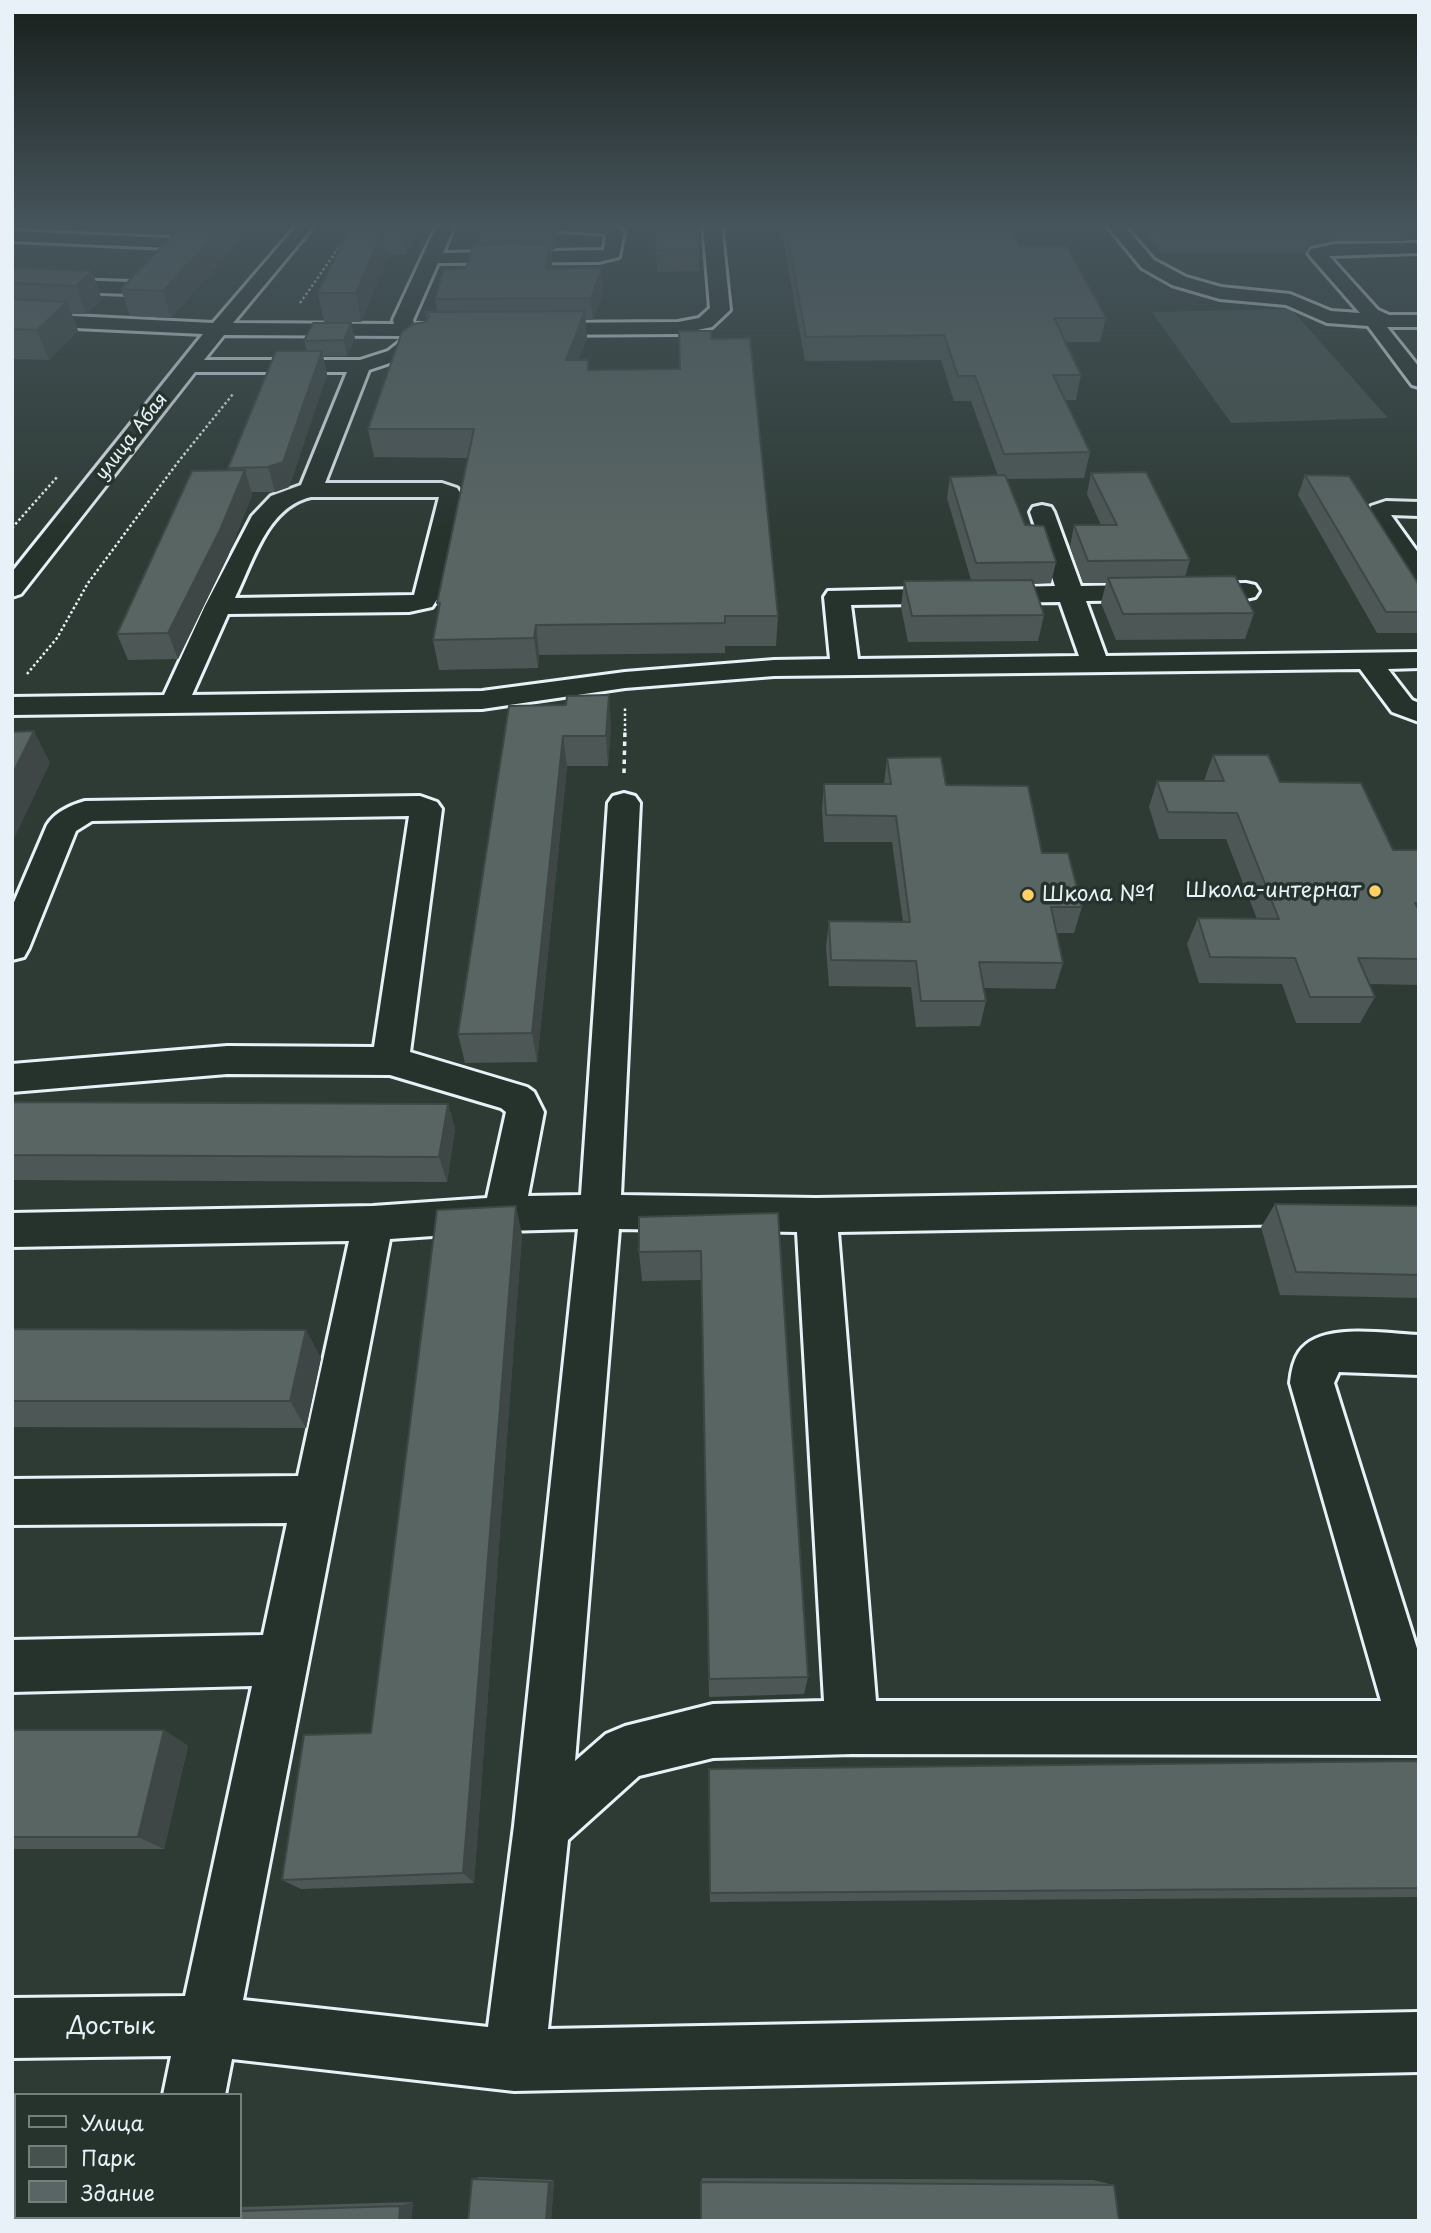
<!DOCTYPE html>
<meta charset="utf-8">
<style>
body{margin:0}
#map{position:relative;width:1431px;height:2233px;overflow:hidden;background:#2e3b35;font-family:"Playpen Sans",sans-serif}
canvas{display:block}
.frame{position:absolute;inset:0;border:14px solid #e8f1f8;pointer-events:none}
.legend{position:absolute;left:14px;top:2093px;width:228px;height:126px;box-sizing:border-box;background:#26332d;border:2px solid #747f7e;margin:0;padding:9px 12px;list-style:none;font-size:21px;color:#e8f1f8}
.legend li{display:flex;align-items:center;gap:14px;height:35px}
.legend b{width:35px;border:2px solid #747f7e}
</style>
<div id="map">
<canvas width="1431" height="2233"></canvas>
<div class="frame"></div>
<ul class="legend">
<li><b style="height:9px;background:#26332d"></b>Улица</li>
<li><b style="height:19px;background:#45524e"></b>Парк</li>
<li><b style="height:19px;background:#596563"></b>Здание</li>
</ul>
</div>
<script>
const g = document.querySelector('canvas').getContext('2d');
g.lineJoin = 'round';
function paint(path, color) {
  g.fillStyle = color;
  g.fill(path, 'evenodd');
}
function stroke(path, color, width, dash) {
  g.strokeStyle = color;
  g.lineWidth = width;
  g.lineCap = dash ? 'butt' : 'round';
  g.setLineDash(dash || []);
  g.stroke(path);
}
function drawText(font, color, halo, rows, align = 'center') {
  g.font = font + ' "Playpen Sans",sans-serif';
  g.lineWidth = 7;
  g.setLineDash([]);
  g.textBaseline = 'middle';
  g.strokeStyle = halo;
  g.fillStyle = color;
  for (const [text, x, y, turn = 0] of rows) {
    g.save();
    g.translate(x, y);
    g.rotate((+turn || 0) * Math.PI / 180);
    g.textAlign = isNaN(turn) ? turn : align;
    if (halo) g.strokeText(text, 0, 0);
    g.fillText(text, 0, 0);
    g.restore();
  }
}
const green = new Path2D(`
 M1291,309l97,109 -157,5 -79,-111z`);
const pathFar1 = new Path2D(`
 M300,303l56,-80
 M12,528l46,-52
 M27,674l30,-36 31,-55 90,-121 55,-68
 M625,731v-23`);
const path = new Path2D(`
 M624,773l1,-44`);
const minor = new Path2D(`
 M299,223h17l-83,100 161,1 -1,-4 45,-97h17l-12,30 161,-3 2,-16 -87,-6 -8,-5 100,1 13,8 -5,25 -20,5 -161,1 -25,57 1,4h43l7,2 3,4 -3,4 -42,2 9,7 -3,4 -11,1 -15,11 -33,11 -44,113h117l15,5 6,9 -21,95 -10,15 -23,5 -181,2 -36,81 290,-4 143,-19 149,-12 56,-1 -6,-62 4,-6 227,-5 -25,-74 3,-5 9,-2 9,2 3,5 27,74 165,-3 9,2 4,6 -4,6 -9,2 -160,2 20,55 313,-4v16l-31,1 24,31 7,3v19l-27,-10 -32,-43 -586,7 -149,12 -143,21 -470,6v-18l152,-2 41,-89 47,-90 19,-20 30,-11 46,-113h-152l-174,222 -9,3v-25l191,-238 -191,-9v-12l201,10zM224,335l176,1 2,4 -14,11 -28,9h-156zM311,497h128l-25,98 -179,3c18,-36 32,-91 76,-101zM1060,602l19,54 -221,3 -7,-54z
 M703,223h18l9,87 -18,17 -34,7 -143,1 -10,-6 10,-6 143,-1 21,-4 11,-10z
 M1105,223h17l32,37 32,17 35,10 69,7 41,17 29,2 -49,-56 -3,-4 3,-4 24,-5 84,-1v10l-90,3 49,54 11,5h30v12h-32l32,40v20l-7,-2 -44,-59 -41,-3 -41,-18 -66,-6 -48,-14 -30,-17z
 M12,231l157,7 9,5 -9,5 -157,-7z
 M12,278l118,4 9,6 -9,6 -118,-4z
 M1386,501l33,1v14l-28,-1 28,39v27l-9,-3 -43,-63 4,-9z
 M624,793l11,3 5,7 -19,392 195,3 603,-10v34l-581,10 38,469h505l-91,-318c1,-10 3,-22 9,-31 21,-31 87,-18 120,-17v40l-80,-3 -5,11 85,272v100l-567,-1 -139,4 -74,18 -71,64 -20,189 871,-17v60l-905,19 -282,-32 -7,36h-62l8,-39 -159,2v-60l173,-2 67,-310 -240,6v-52l251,-5 24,-112 -275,2v-46l286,-3 51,-235 -337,6v-34l361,-7 114,-8 19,-86 -5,-4 -111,-33 -163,-1 -215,18v-28l215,-18 147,1 35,-231 -317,5 -16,10 -47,117 -5,9 -12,3v-53l35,-82c8,-13 24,-20 38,-24l335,-5 17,6 5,7 -32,243 117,35 7,5 10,20 -16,84 53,-1 27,-392 5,-7zM578,1229l-64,597 -26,201 -245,-27 147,-761 114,-8zM619,1229l178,3 27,469 -111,3 -88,22 -19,8 -31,27z
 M136,2217h64v4h-64z`);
const wall = new Path2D(`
 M12,223h63l-8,7 -55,-2z
 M185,223h51l4,18 -69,77 -41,-2 -9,-27z
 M370,223h49l-13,32h-18v2l-27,65h-37l-6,-29 49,-63z
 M481,223h76l1,10 -3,17h-4l1,18 52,22 -11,30h-8l2,17 -9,23 11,10 91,-1 31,-30 67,277 -2,30h-51v7l-186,2 -1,13 -99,2 -6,-30 6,-29 -2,-8 31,-145 -94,-1 -6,-28 59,-108 -2,-9h12l-2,-13 31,-30 14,-25 -1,-14z
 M780,223h228l12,23 86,72 -6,24h-34l15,33 -5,25h-11l25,52 -6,26 -77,1 18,46 31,37 -5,21 -18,1 11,31 -6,26 -130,1 -7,-35 3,-26 67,-1 -24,-82 3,-21 48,-1 -27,-75h-17l-13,-41 -136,1z
 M1141,223h271l-7,18h-71l-24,5 -4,7h-146z
 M699,249v22l-42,1 -1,-22z
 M12,268l80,3 10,29 -16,14h-14l6,17 -29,29 -37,-1z
 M355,338l-8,18h-24l4,19 -38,112 -14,5h-24l1,3 -24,61 -50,103 -50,1 -11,-26 112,-164 -1,-2 79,-117 -3,-10z
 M1091,473l99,87 -5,17 69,36 -9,26 -129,1 -15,-37 5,-20h-23l-13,-36 4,-22h27l-14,-31z
 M1305,475l114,110v48h-42l-79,-138z
 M566,705l45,21 -3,40h-41l-30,296 -72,1 -7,-29z
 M1213,755l67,27 113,68 26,1v134l-50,-1 6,13 -15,26h-64l-14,-39 -83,-1 -12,-39 11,-26 59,1 -31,-80h-67l-10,-32 8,-26h47z
 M887,758l59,27 96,68 40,54 -8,26h-18l7,30 -8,26 -72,-1 3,13 -6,25 -64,1 -5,-40 -82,-1 -3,-39 3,-26 74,1 -11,-80h-68l-2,-32 2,-26h60z
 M12,1102l436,2 7,25 -8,53 -435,-2z
 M1275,1204l144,2v92l-139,-3 -19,-68z
 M778,1213l30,464 -4,17 -95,3 -8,-417 -59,1 -3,-29z
 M522,1234l-48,649 -173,6 -19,-9 89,-147z
 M12,1329l309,29 -15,70 -294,-1z
 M12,1730h152l24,16 -24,103h-152z
 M1419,1761v136l-709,5 -1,-133z
 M479,2177l75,3 -3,41 -79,-42z
 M702,2178l391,2 21,5 -413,-3z
 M413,2202l-2,19 -171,-4v-10z`);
const shadedWall = new Path2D(`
 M65,223h10l-8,7z
 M225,223h11l4,18 -69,77 -8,-27z
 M405,223h14l-13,32 -4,-25z
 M555,223h2l1,10 -3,17 -2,-20z
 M1332,223h8l-6,18 -24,5 -4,7 6,-21 5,-6z
 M383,229l5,28 -27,65 -5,-29z
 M550,243l2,22 -4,26 -2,-22z
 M602,268l2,22 -11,30 -2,-22z
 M92,271l10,29 -16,14 -10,-28z
 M67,302l11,29 -29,29 -12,-30z
 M585,311l2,26 -18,50 -3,-27z
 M351,323l4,15 -8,18 -3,-16z
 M322,351l5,24 -38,112 -14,5 -7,-25z
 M245,470l7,25 -24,61 -50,103 -10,-26z
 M536,625l3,30 -1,13 -4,-30z
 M609,695l2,31 -3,40 -2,-30z
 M34,731l16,32 -38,80v-68z
 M563,736l4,30 -30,296 -5,-29z
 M448,1104l7,25 -8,53 -8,-25z
 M516,1206l6,28 -48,649 -11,-10z
 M306,1330l15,28 -15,70 -16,-27z
 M164,1730l24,16 -24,103 -26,-12z
 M554,2180l-3,41h-5l3,-39z
 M413,2202l-2,19h-12l1,-15z`);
const building = new Path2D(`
 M185,223h40l-62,68 -42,-2z
 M370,223h35l-3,7h-35z
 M481,223h74l-2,7h-74z
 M656,223h42l1,26 -43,1z
 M785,223h223l12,23h47l39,72h-52l27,57h-28l37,77 -86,2 -29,-78h-17l-14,-41 -138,2z
 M1159,223h173l-15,3 -5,6 -147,1z
 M383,229l-27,64h-38l30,-63z
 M550,243l-4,26 56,-1 -11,30 -156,1 8,-29 23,-1 8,-25z
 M12,268l80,3 -16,15 -64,-3z
 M12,299l55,3 -30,28 -25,-1z
 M585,311l-19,49h22v10l92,-1 -1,-38h32v8l39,-1 28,278h-53v7l-189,2 -2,13 -101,2 7,-37h-3l37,-174h-106l34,-97 11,-8 13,-2 3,-6 -4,-4z
 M313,323h38l-7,17 -40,1z
 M276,351h46l-39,111 -15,5 -40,1z
 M245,470l-25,60 -52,103 -51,1 75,-163z
 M1146,472l44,88 -102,1 -14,-36h43l-26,-52z
 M1005,475l20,50 19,1 12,36 -80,1 -26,-86z
 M1305,475l44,1 70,109v27h-33z
 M1235,576l19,37 -131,1 -15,-36z
 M1032,580l12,35 -132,1 -8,-35z
 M609,695l-3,41h-43l-31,297 -74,1 51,-328 57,-1 1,-9z
 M34,731l-22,44v-43z
 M1213,755h55l12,27 81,1 32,67h25l1,53h-4l4,8v48l-61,-1 17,39h-65l-15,-39 -85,-1 -12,-39 81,1 -42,-106 -69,-1 -11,-31h67z
 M941,757l5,28 82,1 14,67h26l14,54h-31l12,56 -84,-1 7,39h-65l-5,-40 -85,-1 -2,-39 81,1 -14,-106 -70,-1 -2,-31h67l-4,-26z
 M12,1102l436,2 -9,53 -427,-2z
 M1275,1204l144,2v69l-123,-3z
 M516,1206l-53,667 -181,7 22,-145 67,-2 66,-523z
 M778,1213l30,464 -99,2 -8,-428 -62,1v-35z
 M12,1329l294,1 -16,71h-278z
 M12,1730h152l-26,107h-126z
 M1419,1761v127l-709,5 -1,-124z
 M472,2179l77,3 -3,39h-78z
 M701,2182l413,3 5,36h-418z
 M400,2206l-1,15h-218v-4h59v-6z`);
const markers = [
 [1375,891,7,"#ffd166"],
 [1028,895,7,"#ffd166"]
];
const farStreetnames = [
 ["улица Абая",132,437,-52]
];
const poiNames = [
 ["Школа-интернат",1361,891],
 ["Школа №1",1042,895,"left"]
];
const nearStreetnames = [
 ["Достык",111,2027]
];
paint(green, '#45524e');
stroke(minor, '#e8f1f8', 6);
stroke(pathFar1, '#e8f1f8', 2.5, [2.5, 2.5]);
stroke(path, '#e8f1f8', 3.5, [4.5, 4.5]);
paint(minor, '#26332d');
paint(wall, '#4d5755');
paint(shadedWall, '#3e4745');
paint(building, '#596563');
stroke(building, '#3e4745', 2);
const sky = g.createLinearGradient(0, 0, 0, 536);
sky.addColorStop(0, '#19201d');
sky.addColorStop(0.42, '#46555c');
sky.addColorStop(1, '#46555c00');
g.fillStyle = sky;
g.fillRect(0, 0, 1431, 536);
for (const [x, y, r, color] of markers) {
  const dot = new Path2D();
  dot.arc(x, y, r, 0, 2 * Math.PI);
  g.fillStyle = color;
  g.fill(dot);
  stroke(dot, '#26332d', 2.5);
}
drawText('18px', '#e8f1f8', '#26332d', farStreetnames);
drawText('21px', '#e8f1f8', '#26332d', poiNames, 'right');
drawText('24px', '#e8f1f8', '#26332d', nearStreetnames);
</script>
